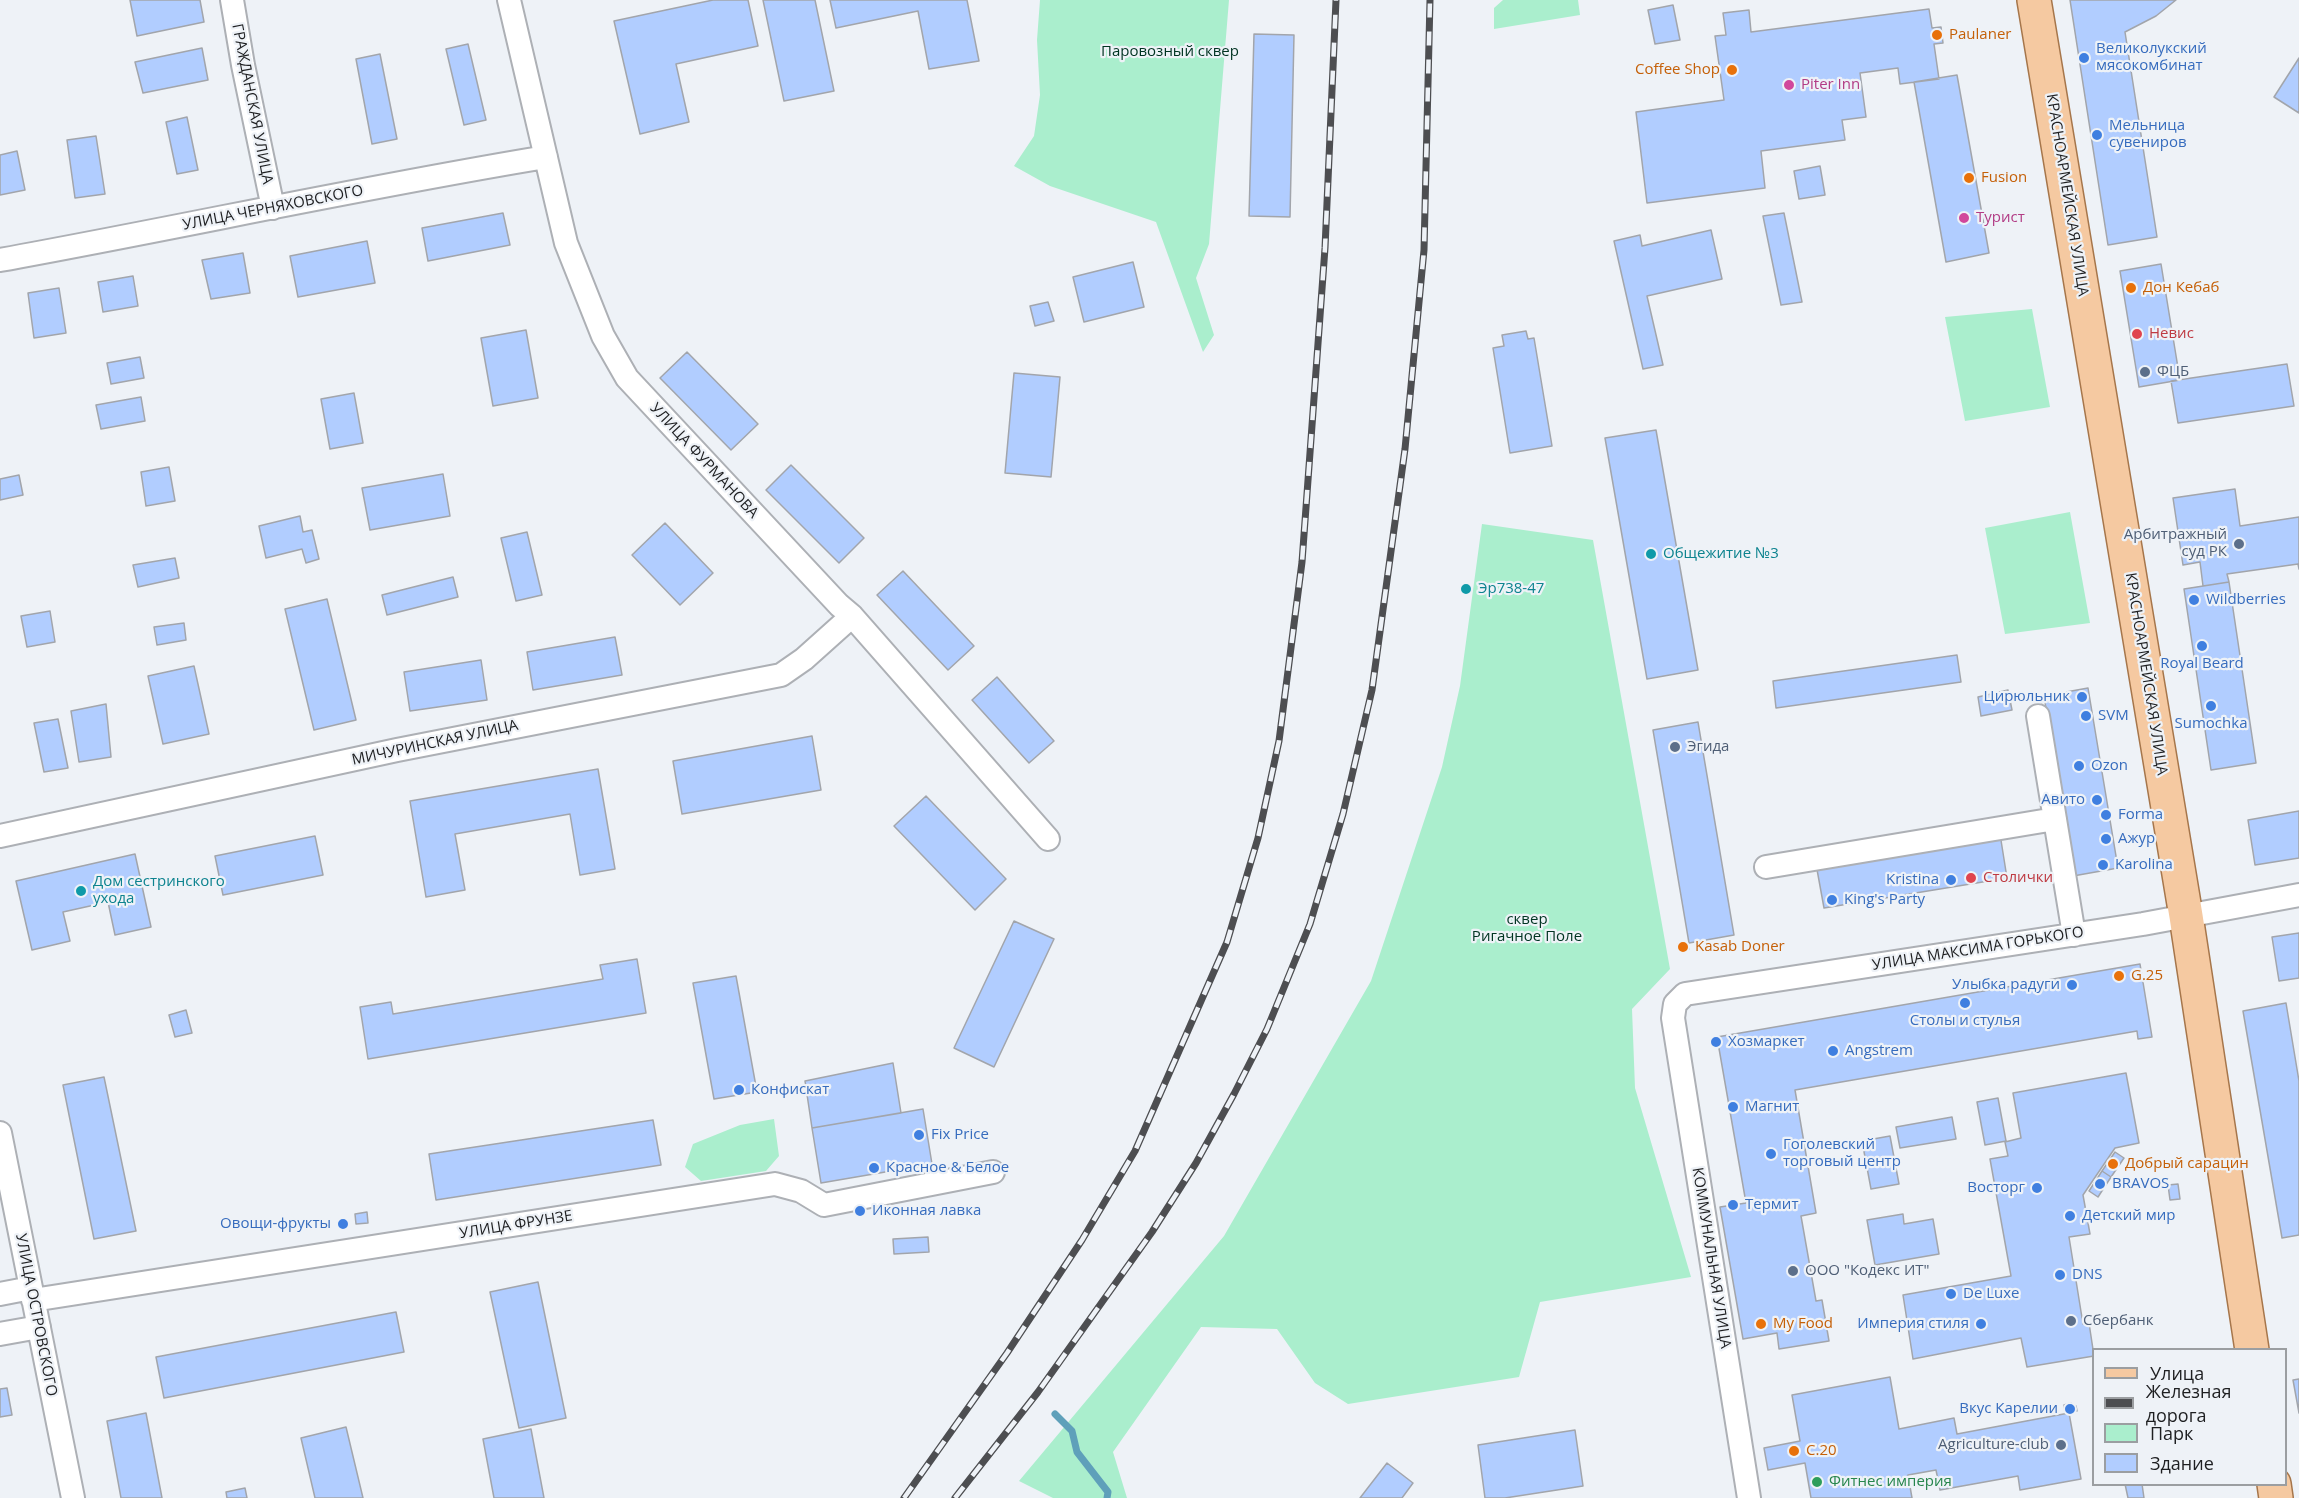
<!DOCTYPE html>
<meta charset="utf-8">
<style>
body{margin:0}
#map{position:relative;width:2299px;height:1498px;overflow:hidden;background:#eef2f7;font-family:"Open Sans",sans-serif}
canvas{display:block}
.legend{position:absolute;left:2092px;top:1348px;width:195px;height:138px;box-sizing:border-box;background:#eef2f7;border:2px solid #9b9ea1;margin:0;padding:8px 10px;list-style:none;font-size:18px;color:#1e1f21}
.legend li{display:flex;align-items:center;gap:12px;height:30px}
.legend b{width:30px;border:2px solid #9b9ea1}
</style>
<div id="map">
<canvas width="2299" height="1498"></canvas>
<ul class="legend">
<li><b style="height:8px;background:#f5c9a1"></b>Улица</li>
<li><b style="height:8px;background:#4d4e51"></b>Железная дорога</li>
<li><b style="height:16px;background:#aaeecd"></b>Парк</li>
<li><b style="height:16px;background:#b1cdff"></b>Здание</li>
</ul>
</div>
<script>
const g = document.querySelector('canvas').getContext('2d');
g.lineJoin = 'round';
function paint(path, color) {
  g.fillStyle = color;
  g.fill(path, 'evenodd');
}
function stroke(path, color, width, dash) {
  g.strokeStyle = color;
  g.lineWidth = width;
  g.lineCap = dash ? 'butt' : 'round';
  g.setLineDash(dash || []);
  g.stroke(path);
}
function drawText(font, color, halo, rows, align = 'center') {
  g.font = font + ' "Open Sans",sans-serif';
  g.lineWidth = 4.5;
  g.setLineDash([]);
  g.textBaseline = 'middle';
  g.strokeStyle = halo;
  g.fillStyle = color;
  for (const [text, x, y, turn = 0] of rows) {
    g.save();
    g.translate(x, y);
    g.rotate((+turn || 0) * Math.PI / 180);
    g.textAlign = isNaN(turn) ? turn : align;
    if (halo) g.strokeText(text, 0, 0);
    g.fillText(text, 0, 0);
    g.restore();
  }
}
const green = new Path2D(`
 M1040,0h189l-20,244 -13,34 18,57 -11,17 -47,-130 -106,-36 -36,-20 20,-30 6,-41 -3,-55z
 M1503,0h75l2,15 -86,14v-21z
 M2032,309l18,98 -85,14 -20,-104z
 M2070,512l20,111 -85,11 -20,-106z
 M1482,524l111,16 77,429 -38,40 3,79 56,189 -151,25 -21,75 -171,27 -33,-21 -38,-54 -76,-2 -88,125 14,46h-74l-34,-17 205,-245 147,-255 71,-214 18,-81z
 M774,1119l5,37 -13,15 -65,10 -16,-14 8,-23 47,-19z`);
const stream = new Path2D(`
 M1055,1414l17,17 5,21 31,40 -1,6`);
const building = new Path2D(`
 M130,0h70l4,22 -67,14z
 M713,0h35l10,46 -82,18 13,58 -49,12 -26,-113z
 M763,0h52l19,91 -50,10z
 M830,0h137l12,61 -50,8 -11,-58 -82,17z
 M2070,0h106l-20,16 -31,16 32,205 -49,8z
 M1673,5l7,35 -25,4 -7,-34z
 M1929,9l3,19 9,-1 2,16 -9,1 5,35 -39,5 -2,-16 -38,5 6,44 -24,3 3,20 -84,11 4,37 -118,15 -11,-91 88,-12 -9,-64 11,-1 -3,-22 26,-3 2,22z
 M1254,34l40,1 -4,182 -41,-1z
 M468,44l18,76 -22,5 -18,-76z
 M202,48l6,32 -65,13 -8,-31z
 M380,54l17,85 -25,5 -16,-85z
 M2299,58v55l-25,-16z
 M1957,75l32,178 -43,9 -32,-180z
 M187,117l11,53 -21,4 -11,-52z
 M96,136l9,58 -30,4 -8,-58z
 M17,151l8,39 -25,5v-40z
 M1820,166l5,29 -26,4 -5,-28z
 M503,213l7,32 -82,16 -6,-33z
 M1784,213l18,89 -21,3 -18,-89z
 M1711,230l11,49 -75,17 16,69 -20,4 -29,-128 26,-6 2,11z
 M367,241l8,42 -77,14 -8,-41z
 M243,253l7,40 -39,6 -9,-39z
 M1133,262l11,45 -60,15 -11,-45z
 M2161,264l19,116 -41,7 -19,-116z
 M133,276l5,30 -35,6 -5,-30z
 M59,288l7,45 -32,5 -6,-45z
 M1048,302l6,19 -19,5 -5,-20z
 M526,330l12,68 -45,8 -12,-68z
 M1526,331l2,8 6,-1 18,108 -42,7 -17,-105 11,-2 -2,-11z
 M687,352l71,72 -27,26 -71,-72z
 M140,357l4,21 -33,6 -4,-21z
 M2287,364l7,42 -116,17 -7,-42z
 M1014,373l46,4 -9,100 -46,-4z
 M354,393l9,50 -33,6 -9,-50z
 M141,397l4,24 -44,8 -5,-24z
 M1656,430l42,240 -51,9 -42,-241z
 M791,465l73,73 -25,25 -73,-73z
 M169,467l6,34 -29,5 -5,-34z
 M443,474l7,42 -80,14 -8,-42z
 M19,475l4,20 -23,5v-21z
 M2235,489l5,37 59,-9v52l-1,-5 -71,10 2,8 -26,4 -3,-24 -17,3 -10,-67z
 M300,516l3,16 9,-2 7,29 -13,4 -4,-14 -36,9 -7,-32z
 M665,523l48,50 -33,32 -48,-50z
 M527,532l15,63 -26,6 -15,-63z
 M175,558l4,20 -41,9 -5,-22z
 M903,571l71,75 -26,24 -71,-75z
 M453,577l5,20 -71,18 -5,-20z
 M2229,582l27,181 -45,7 -27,-181z
 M327,599l29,121 -42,10 -29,-121z
 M50,611l5,31 -28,5 -6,-31z
 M184,623l2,17 -29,5 -3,-18z
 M615,637l7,38 -89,15 -6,-38z
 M1957,655l4,27 -185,26 -3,-27z
 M481,660l6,40 -77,11 -6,-39z
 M194,666l15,68 -46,10 -15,-68z
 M997,677l57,64 -25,22 -57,-63z
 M2088,688l30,180 -45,8 -29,-180z
 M2008,690l4,20 -31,6 -3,-19z
 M106,704l5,53 -32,5 -8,-51z
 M58,719l10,49 -24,4 -10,-49z
 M1698,722l36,213 -45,8 -36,-213z
 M812,736l9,54 -139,24 -9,-53z
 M598,769l17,100 -35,6 -10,-61 -115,20 10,56 -39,7 -16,-96z
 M926,796l80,83 -31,31 -81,-84z
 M2299,811v47l-44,7 -7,-45z
 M2000,834l7,44 -183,30 -8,-44z
 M315,836l8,39 -100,20 -8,-39z
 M135,854l16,73 -36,8 -7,-33 -45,10 7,29 -38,9 -16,-69z
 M1014,921l40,18 -60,128 -40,-19z
 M2299,933v45l-20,3 -7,-44z
 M1687,943l2,6 -10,2 -1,-7z
 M637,959l9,54 -278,46 -8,-52 31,-5 2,12 210,-35 -3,-14z
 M2140,964l12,73 -14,2 -1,-8 -342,59 21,123 -15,3 15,85 6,-1 7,41 -50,8 -2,-16 -34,6 -23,-132 26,-4 -29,-166z
 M736,976l21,116 -43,7 -21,-116z
 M2286,1003l13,78v154l-17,3 -39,-227z
 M186,1010l6,23 -17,4 -6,-22z
 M893,1063l8,50 -89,15 -7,-47z
 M2126,1073l13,70 -24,5 -32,47 7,39 -21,3 14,87 6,-1 5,33 -67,11 -6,-29 -108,21 -10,-64 108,-19 -21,-117 18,-3 -3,-14 16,-4 -8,-45z
 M104,1077l32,154 -42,8 -31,-154z
 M1998,1098l8,43 -21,4 -8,-43z
 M923,1109l9,55 -111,19 -9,-55z
 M1952,1117l4,22 -56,9 -4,-21z
 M653,1120l8,45 -225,35 -7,-46z
 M1890,1136l9,48 -28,5 -9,-48z
 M2115,1152l9,6 -13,19 -9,-6z
 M2102,1171l9,6 -13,20 -9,-6z
 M2178,1184l2,15 -10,1 -2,-15z
 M367,1212l1,11 -12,1 -1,-10z
 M1903,1214l1,10 29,-5 6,35 -64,11 -8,-45z
 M928,1237l1,15 -35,2 -1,-15z
 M538,1282l28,136 -47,10 -29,-136z
 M396,1312l8,40 -240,46 -8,-41z
 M1890,1377l9,52 55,-11 3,16 112,-21 12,66 -61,11 -2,-14 -78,14 -4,-20 -28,5 4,23h-101l-6,-35 -37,7 -4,-22 36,-7 -8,-46z
 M2299,1379v34l-6,-33z
 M7,1388l5,27 -12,2v-28z
 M2071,1403v4l5,-1 1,5 -12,1 -1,-7z
 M146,1413l16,85h-41l-14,-77z
 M346,1427l17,71h-48l-14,-60z
 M531,1429l13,69h-50l-11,-59z
 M1575,1430l8,56 -78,12h-20l-7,-53z
 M1387,1463l26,20 -11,15h-42z
 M2125,1484h17l2,14h-16z
 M245,1488l2,10h-20l-1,-6z`);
const street = new Path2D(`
 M232,0l11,65 30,143
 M509,0l57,243 37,93 24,42 212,227 13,11 196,223
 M0,260c182,-33 363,-73 546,-103
 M2038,716l36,219
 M0,836l397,-86 384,-75 23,-16 48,-43
 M1766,867l289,-48
 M0,1133l73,365
 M0,1294l31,-6
 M33,1300l742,-116 26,7 23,14 169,-33
 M0,1334l39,-7
 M1749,1498l-76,-480 2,-14 10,-10 458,-70 156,-29`);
const primary = new Path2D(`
 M2034,0l152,916 66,434
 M2274,1484l2,14`);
const rail = new Path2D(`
 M904,1498l103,-145 75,-113 53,-89 92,-209 31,-104 21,-97 23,-179 23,-314 11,-248
 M955,1498l83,-106 114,-160 44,-69 38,-69 33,-65 43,-105 33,-110 29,-124 33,-241 19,-199 6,-250`);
const markers = [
 [1937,35,6,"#e8710a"],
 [2084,58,6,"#3f7fe0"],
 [1732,70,6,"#e8710a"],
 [1789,85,6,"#d1479c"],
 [2097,135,6,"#3f7fe0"],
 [1969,178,6,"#e8710a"],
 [1964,218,6,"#d1479c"],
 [2131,288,6,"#e8710a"],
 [2137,334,6,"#e0444e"],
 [2145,372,6,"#5c6f8a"],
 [2239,544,6,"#5c6f8a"],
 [1651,554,6,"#0f9aa8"],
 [1466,589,6,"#0f9aa8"],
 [2194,600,6,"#3f7fe0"],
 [2202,646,6,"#3f7fe0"],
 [2082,697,6,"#3f7fe0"],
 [2211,706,6,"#3f7fe0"],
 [2086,716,6,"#3f7fe0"],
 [1675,747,6,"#5c6f8a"],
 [2079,766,6,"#3f7fe0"],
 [2097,800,6,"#3f7fe0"],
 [2106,815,6,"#3f7fe0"],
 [2106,839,6,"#3f7fe0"],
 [2103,865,6,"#3f7fe0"],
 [1971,878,6,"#e0444e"],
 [1951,880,6,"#3f7fe0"],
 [81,891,6,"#0f9aa8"],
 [1832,900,6,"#3f7fe0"],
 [1683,947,6,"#e8710a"],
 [2119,976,6,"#e8710a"],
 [2072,985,6,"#3f7fe0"],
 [1965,1003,6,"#3f7fe0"],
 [1716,1042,6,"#3f7fe0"],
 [1833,1051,6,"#3f7fe0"],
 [739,1090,6,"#3f7fe0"],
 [1733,1107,6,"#3f7fe0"],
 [919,1135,6,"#3f7fe0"],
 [1771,1154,6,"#3f7fe0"],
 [2113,1164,6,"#e8710a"],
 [874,1168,6,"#3f7fe0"],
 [2100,1184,6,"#3f7fe0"],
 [2037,1188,6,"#3f7fe0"],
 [1733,1205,6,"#3f7fe0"],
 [860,1211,6,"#3f7fe0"],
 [2070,1216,6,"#3f7fe0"],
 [343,1224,6,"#3f7fe0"],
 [1793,1271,6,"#5c6f8a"],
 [2060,1275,6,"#3f7fe0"],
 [1951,1294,6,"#3f7fe0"],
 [2071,1321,6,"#5c6f8a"],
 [1761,1324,6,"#e8710a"],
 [1981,1324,6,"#3f7fe0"],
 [2070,1409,6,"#3f7fe0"],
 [2061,1445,6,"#5c6f8a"],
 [1794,1451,6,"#e8710a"],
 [1817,1482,6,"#2e9e5b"]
];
const foodNames = [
 ["Paulaner",1949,35],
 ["Coffee Shop",1720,70,"right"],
 ["Fusion",1981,178],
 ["Дон Кебаб",2143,288],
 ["Kasab Doner",1695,947],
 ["G.25",2131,976],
 ["Добрый сарацин",2125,1164],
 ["My Food",1773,1324],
 ["C.20",1806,1451]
];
const shopNames = [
 ["Великолукский",2096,49],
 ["мясокомбинат",2096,66],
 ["Мельница",2109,126],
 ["сувениров",2109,143],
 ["Wildberries",2206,600],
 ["Royal Beard",2202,664,"center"],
 ["Цирюльник",2070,697,"right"],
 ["SVM",2098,716],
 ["Sumochka",2211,724,"center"],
 ["Ozon",2091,766],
 ["Авито",2085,800,"right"],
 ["Forma",2118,815],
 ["Ажур",2118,839],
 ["Karolina",2115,865],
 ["Kristina",1939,880,"right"],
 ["King's Party",1844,900],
 ["Улыбка радуги",2060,985,"right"],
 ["Столы и стулья",1965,1021,"center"],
 ["Хозмаркет",1728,1042],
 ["Angstrem",1845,1051],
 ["Конфискат",751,1090],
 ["Магнит",1745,1107],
 ["Fix Price",931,1135],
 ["Гоголевский",1783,1145],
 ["торговый центр",1783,1162],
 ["Красное & Белое",886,1168],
 ["BRAVOS",2112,1184],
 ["Восторг",2025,1188,"right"],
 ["Термит",1745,1205],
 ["Иконная лавка",872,1211],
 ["Детский мир",2082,1216],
 ["Овощи-фрукты",331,1224,"right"],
 ["DNS",2072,1275],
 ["De Luxe",1963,1294],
 ["Империя стиля",1969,1324,"right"],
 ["Вкус Карелии",2058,1409,"right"]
];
const parkNames = [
 ["Паровозный сквер",1170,52],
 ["сквер",1527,920],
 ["Ригачное Поле",1527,937]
];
const hotelNames = [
 ["Piter Inn",1801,85],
 ["Турист",1976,218]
];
const streetNames = [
 ["ГРАЖДАНСКАЯ УЛИЦА",252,104,79],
 ["КРАСНОАРМЕЙСКАЯ УЛИЦА",2067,195,81],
 ["УЛИЦА ЧЕРНЯХОВСКОГО",273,208,-11],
 ["УЛИЦА ФУРМАНОВА",704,461,47],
 ["КРАСНОАРМЕЙСКАЯ УЛИЦА",2146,674,81],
 ["МИЧУРИНСКАЯ УЛИЦА",435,743,-12],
 ["УЛИЦА МАКСИМА ГОРЬКОГО",1978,949,-9],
 ["УЛИЦА ФРУНЗЕ",516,1225,-9],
 ["КОММУНАЛЬНАЯ УЛИЦА",1711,1258,81],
 ["УЛИЦА ОСТРОВСКОГО",36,1315,79]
];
const healthNames = [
 ["Невис",2149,334],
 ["Столички",1983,878]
];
const serviceNames = [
 ["ФЦБ",2157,372],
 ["Арбитражный",2227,535,"right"],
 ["суд РК",2227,552,"right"],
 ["Эгида",1687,747],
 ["ООО \"Кодекс ИТ\"",1805,1271],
 ["Сбербанк",2083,1321],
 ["Agriculture-club",2049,1445,"right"]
];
const cultureNames = [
 ["Общежитие №3",1663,554],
 ["Эр738-47",1478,589],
 ["Дом сестринского",93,882],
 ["ухода",93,899]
];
const leisureNames = [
 ["Фитнес империя",1829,1482]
];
paint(green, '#aaeecd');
stroke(stream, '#5fa0ba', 7);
paint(building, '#b1cdff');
stroke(building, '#a2a5ab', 1.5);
stroke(street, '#adb0b5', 26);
stroke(primary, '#a6764b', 36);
stroke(street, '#fff', 22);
stroke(primary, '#f5c9a1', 33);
stroke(rail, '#4d4e51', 7);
stroke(rail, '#eef2f7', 4.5, [14]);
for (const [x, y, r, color] of markers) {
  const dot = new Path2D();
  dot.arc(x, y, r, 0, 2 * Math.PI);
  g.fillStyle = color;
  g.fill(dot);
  stroke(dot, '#eef2f7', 2);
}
drawText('15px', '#c56008', '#eef2f7', foodNames, 'left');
drawText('15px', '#366cbe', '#eef2f7', shopNames, 'left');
drawText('15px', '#003422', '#eef2f7', parkNames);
drawText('15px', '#b23c85', '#eef2f7', hotelNames, 'left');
drawText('15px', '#1e1f21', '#eef2f7', streetNames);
drawText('15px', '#be3a42', '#eef2f7', healthNames, 'left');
drawText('15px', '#4e5e75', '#eef2f7', serviceNames, 'left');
drawText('15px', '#0d838f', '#eef2f7', cultureNames, 'left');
drawText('15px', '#27864d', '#eef2f7', leisureNames, 'left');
</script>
